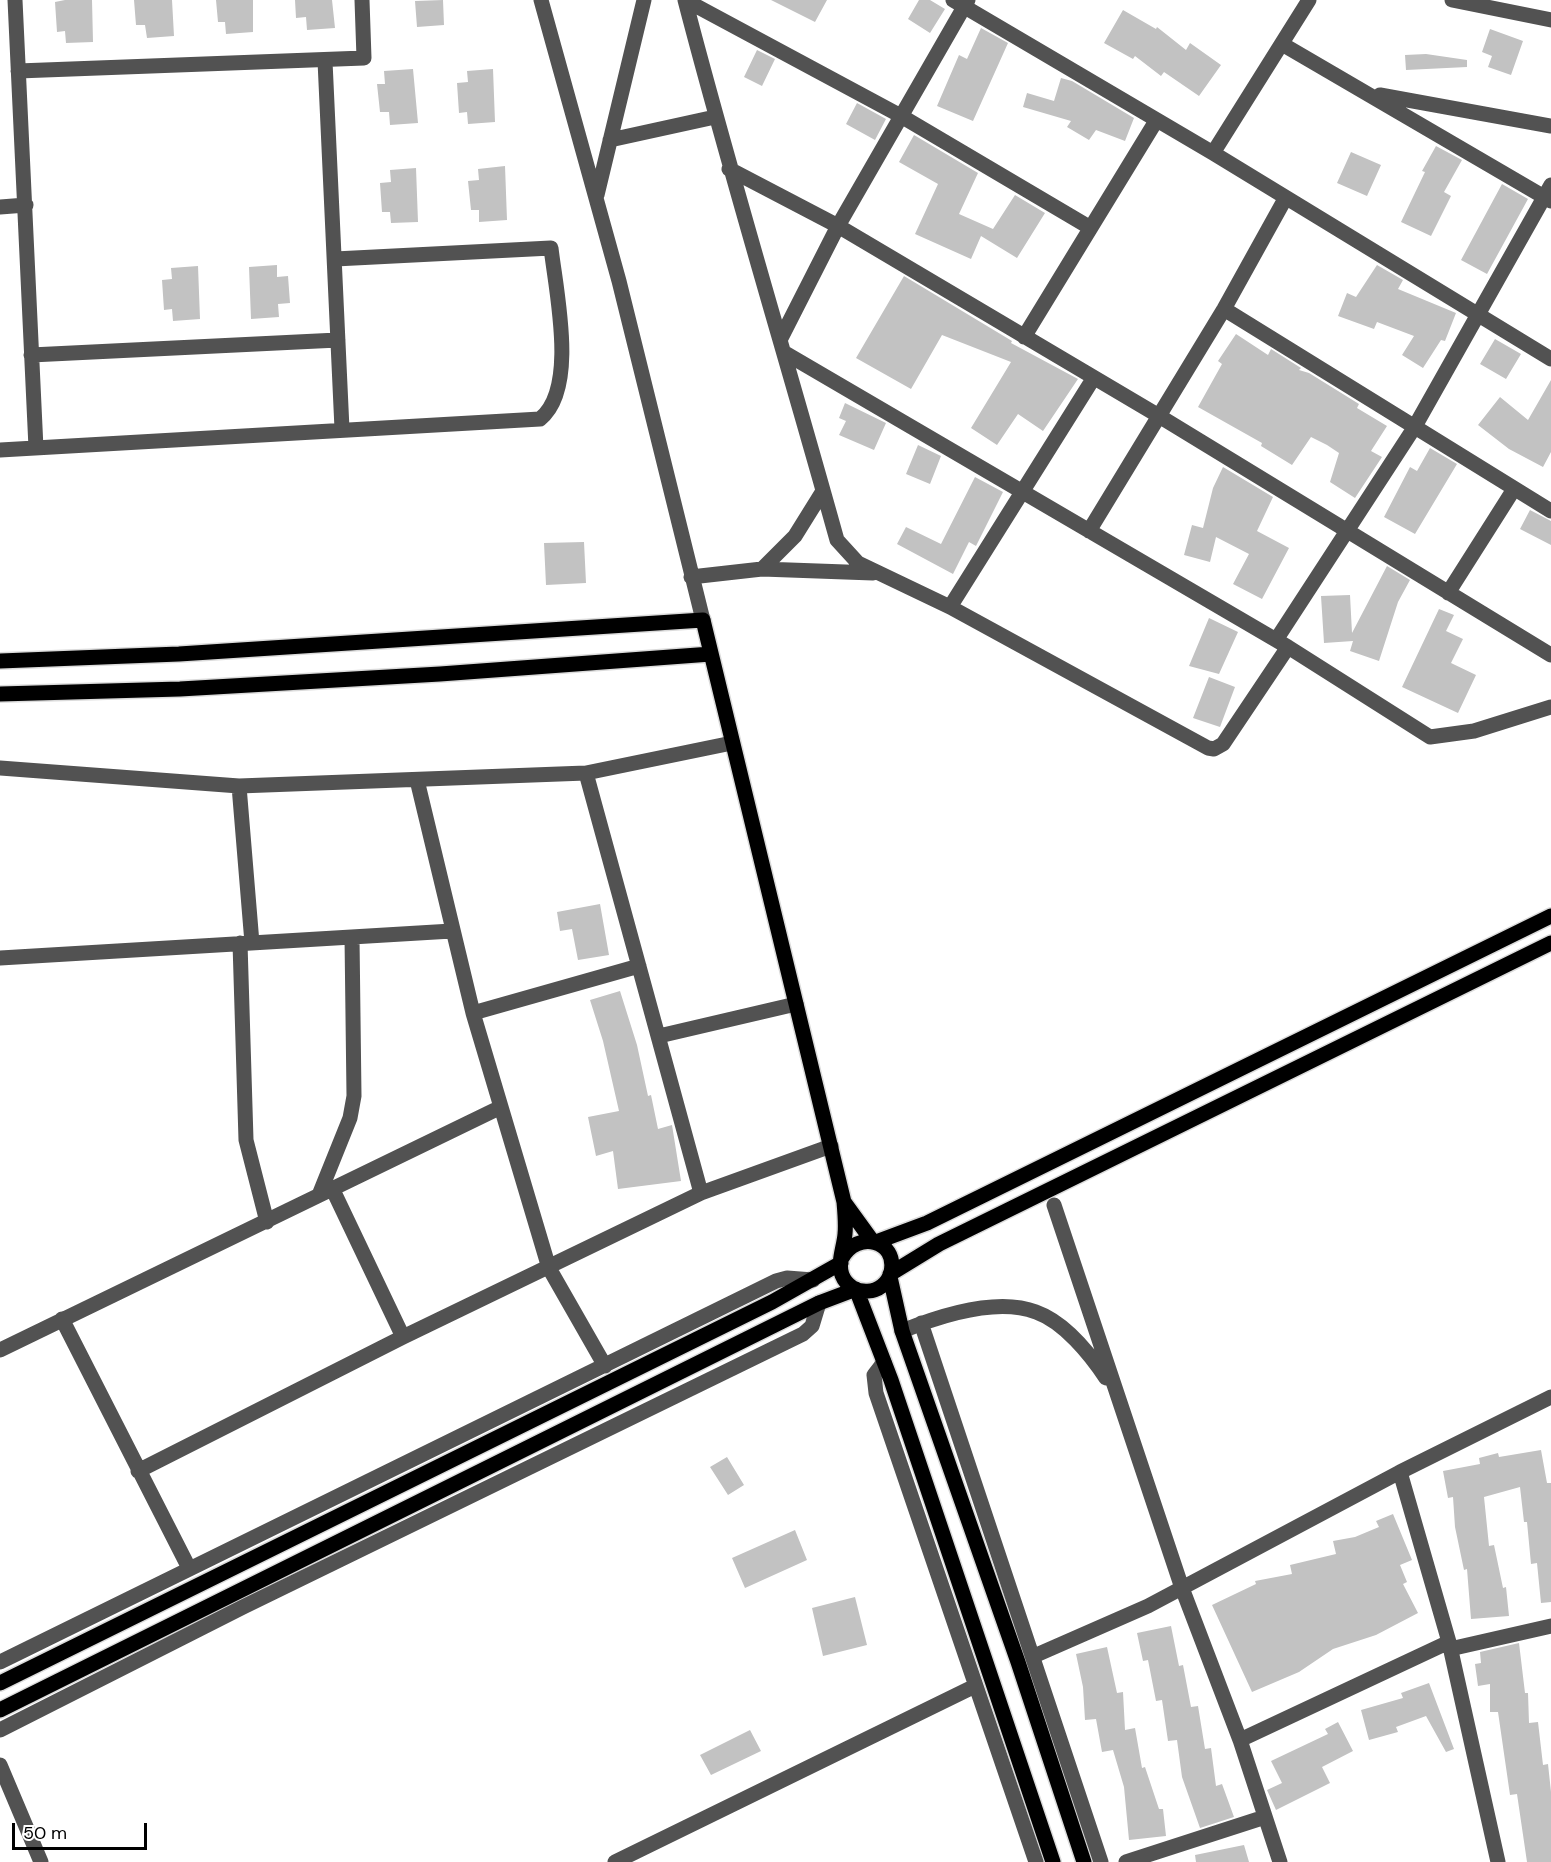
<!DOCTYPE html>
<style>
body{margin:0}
#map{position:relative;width:1551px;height:1862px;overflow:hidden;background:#fff;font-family:"DM Sans",sans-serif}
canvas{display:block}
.scale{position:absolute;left:12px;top:1823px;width:135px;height:27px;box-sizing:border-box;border:3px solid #000;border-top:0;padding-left:8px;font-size:18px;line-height:21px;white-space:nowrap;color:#000;-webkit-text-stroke:4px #fff;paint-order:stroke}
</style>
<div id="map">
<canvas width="1551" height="1862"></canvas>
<div class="scale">50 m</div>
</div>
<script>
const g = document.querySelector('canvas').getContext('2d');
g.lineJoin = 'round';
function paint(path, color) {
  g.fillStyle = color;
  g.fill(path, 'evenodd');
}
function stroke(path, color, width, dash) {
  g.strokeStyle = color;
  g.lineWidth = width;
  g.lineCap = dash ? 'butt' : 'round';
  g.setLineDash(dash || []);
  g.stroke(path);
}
const building = new Path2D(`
 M65,0h27l1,42 -27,1 -1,-12 -8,1 -2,-30z
 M134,0h38l2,36 -27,2 -2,-13h-9z
 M216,0h37v32l-27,2 -1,-12h-7z
 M295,0h37l3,28 -28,2 -1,-13 -10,1z
 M443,0l1,25 -27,2 -2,-26z
 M771,0h56l-12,22z
 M919,0h11l15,9 -15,24 -22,-14z
 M1123,10l33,19 1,-2 29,23 4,-7 31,22 -22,31 -35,-24 -3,4 -26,-20 -2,3 -29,-16z
 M981,28l27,15 -35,78 -36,-15 22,-51 8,4z
 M1490,29l33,12 -12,34 -23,-8 4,-11 -10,-4z
 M757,50l18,9 -13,27 -18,-9z
 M1426,54l41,6v7l-61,3 -1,-15z
 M413,69l5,54 -28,2 -1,-13h-9l-3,-28h8l-1,-13z
 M493,69l2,53 -27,2 -1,-12 -8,1 -2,-30 11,-1 -1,-11z
 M1061,78l11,3 62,37 -9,23 -29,-11 -7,10 -22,-13 4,-6 -48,-14 4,-14 27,8z
 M857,103l29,16 -11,21 -29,-16z
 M914,135l64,38 -19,41 34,15 22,-34 30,18 -28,45 -36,-22 -10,23 -56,-25 23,-50 -39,-22z
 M1436,146l26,14 -18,32 7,4 -20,40 -30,-14 24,-50 -3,-1z
 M1351,152l30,13 -14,31 -30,-13z
 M505,166l2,54 -28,2v-12h-8l-3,-29 11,-1 -1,-11z
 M416,168l2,54 -27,1 -1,-11h-8l-2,-29 11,-1 -1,-12z
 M1502,184l26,15 -41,75 -26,-14z
 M277,265v12l11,-1 2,27 -12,1 1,13 -28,2 -2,-52z
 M1377,265l26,15 -5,9 58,24 -11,28 -4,-1 -18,28 -21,-13 12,-19 -37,-14 -3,7 -36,-13 9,-23 9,4z
 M198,266l2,53 -27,2 -1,-12 -8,1 -2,-30 10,-1 -1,-11z
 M904,276l108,65 -1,2 67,36 -35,52 -25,-17 -21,31 -26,-17 40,-66 -69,-27 -31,54 -55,-31z
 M1236,334l32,21 3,-6 30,19 -2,2 10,3 50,31 -2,4 30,18 -16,25 11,6 -27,41 -25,-16 9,-29 -12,-8 -16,-8 -19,28 -31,-19 1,-3 -64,-36 24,-43 -4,-3z
 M1495,339l26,15 -15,25 -26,-15z
 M1551,380v72l-8,15 -34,-18 -31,-24 22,-28 28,23z
 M845,403l41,20 -12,27 -35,-15 7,-14 -7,-3z
 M918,445l23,11 -11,28 -24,-10z
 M1430,448l27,16 -42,70 -31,-17 26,-50 7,4z
 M1223,467l50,30 -16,34 32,17 -27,51 -29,-15 16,-30 -33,-17 -6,25 -26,-7 8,-30 11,3 10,-40z
 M975,477l28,15 -27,54 -7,-4 -16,32 -56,-30 9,-17 35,17z
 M1530,510l21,11v24l-31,-16z
 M584,542l2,41 -40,2 -2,-42z
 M1387,566l23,14 -12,22 -19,59 -29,-10 3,-10 -29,2 -3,-47 29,-1 2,38z
 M1439,609l15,6 -8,16 17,8 -12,24 25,12 -18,38 -56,-26z
 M1209,618l29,14 -19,42 -30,-8z
 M1209,677l26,10 -15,40 -27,-9z
 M600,904l9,51 -31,5 -6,-31 -12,2 -3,-19z
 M620,991l17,54 11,51 3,-1 7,34 14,-4 9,56 -63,8 -5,-38 -17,5 -8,-39 31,-6 -16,-70 -13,-41z
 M1541,1450l6,33h4v119l-10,1 -4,-40 -6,1 -4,-42h-3l-4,-35 -36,10 5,49 5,-1 9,43 3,-1 3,29 -38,3 -4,-50 -3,1 -9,-43 -2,-30 -5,1 -5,-27 37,-7 -1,-6 19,-5 1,4z
 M727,1457l17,28 -16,10 -18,-28z
 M1393,1514l19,46 -12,5 7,17 -4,2 15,29 -42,22 -43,14 -34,23 -47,20 -40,-87 44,-21 -1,-3 37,-7 -2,-9 46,-11 -3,-13 22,-4 24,-10 -3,-6z
 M795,1530l12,30 -62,28 -13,-30z
 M855,1597l12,48 -44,11 -11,-48z
 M1171,1626l8,40 4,-1 8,42 7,-1 7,43 6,-1 5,38 6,-2 12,33 -34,11 -18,-51 -5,-37 -9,1 -6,-41 -6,1 -8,-41 -5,1 -6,-28z
 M1519,1643l6,50h3l1,30 9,-1 5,43 5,-1 3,28v70h-24l-10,-68 -7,1 -12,-83h-8v-28l-12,2 -3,-22 6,-1 -1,-11z
 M1107,1647l10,46 6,-1 2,38 10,-2 7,40 3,-1 14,42h4l3,27 -37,4 -5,-53 -11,-37 -11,2 -6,-33 -11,1 -2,-33 -7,-33z
 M1429,1683l25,66 -8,3 -20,-36 -30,11 2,5 -29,8 -8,-30 42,-12 -2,-5z
 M1338,1722l15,29 -31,16 8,16 -54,27 -9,-20 15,-7 -11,-22 57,-27 -3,-5z
 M750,1730l11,21 -50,24 -11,-20z
 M1244,1845l5,17h-53l-1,-7z`);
const minor = new Path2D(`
 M15,0l21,448
 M541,0l78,281 84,339
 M685,0c47,181 102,360 152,540l21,23 92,44 258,141 6,1 9,-5 65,-97
 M685,0l216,116 188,111
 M953,0l260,153 338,206
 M1452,0l99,20
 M1282,44l269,157
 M325,61l17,368
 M18,71l346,-13 -2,-58
 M1380,95l171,31
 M610,140l105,-23
 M1213,153l96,-153
 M729,169l109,57 321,190 392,239
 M597,195l47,-195
 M0,207l26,-2
 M1224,309l327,202
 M1024,337l132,-216
 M780,340l58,-114 130,-226
 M785,353l503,294 142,90 44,-6 77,-24
 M31,355l307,-15
 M0,450l540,-31c38,-30 16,-127 11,-171l-216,11
 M1089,531l135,-222 61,-110
 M762,569l33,-33 28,-45
 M691,577l71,-8 111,4
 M1448,593l66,-104
 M950,607l143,-228
 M1276,640l138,-212 137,-243
 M0,768l239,18 347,-13 146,-30
 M586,773l115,420
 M417,780l56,233 76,255 56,98
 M239,786l13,157
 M240,943l6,197 21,82
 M0,958l452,-27
 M473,1013l166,-47
 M659,1036l137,-32
 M332,1188l71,149
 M319,1195l31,-77 4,-22 -2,-159
 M1054,1205l128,383 58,152 40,122
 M62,1319l127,249
 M921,1323l180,539
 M902,1331c37,-15 95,-34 134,-19 28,10 54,42 70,66
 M0,1350l499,-242
 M884,1362l-10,13 2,18 160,469
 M138,1471l265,-134 298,-144 130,-47
 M1400,1472l49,170 49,220
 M1450,1649l101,-23
 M1034,1656l114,-50 252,-134 151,-75
 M0,1662l776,-381 11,-3 26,2
 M0,1730l243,-123 560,-273 9,-8 7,-23
 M1240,1740l209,-98
 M0,1765l41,97
 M615,1862l360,-176
 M1126,1862l139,-45`);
const major = new Path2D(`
 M0,661l179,-7 524,-34 141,582
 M0,694l180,-5 260,-15 271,-20
 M876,1242l51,-19 624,-307
 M842,1258c15,-28 56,-18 49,14 -6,24 -40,26 -49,3 -5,-12 2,-28 3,-41 1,-10 0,-21 -1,-32l29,40
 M890,1274l49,-30 612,-301
 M890,1277l12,54 116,331 66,200
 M0,1683l772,-381 69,-39
 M0,1710l819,-407 37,-14 35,91 162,482`);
paint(building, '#c2c2c2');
stroke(major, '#dbdbdb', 18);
stroke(minor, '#525252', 15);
stroke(major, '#000', 15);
</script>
